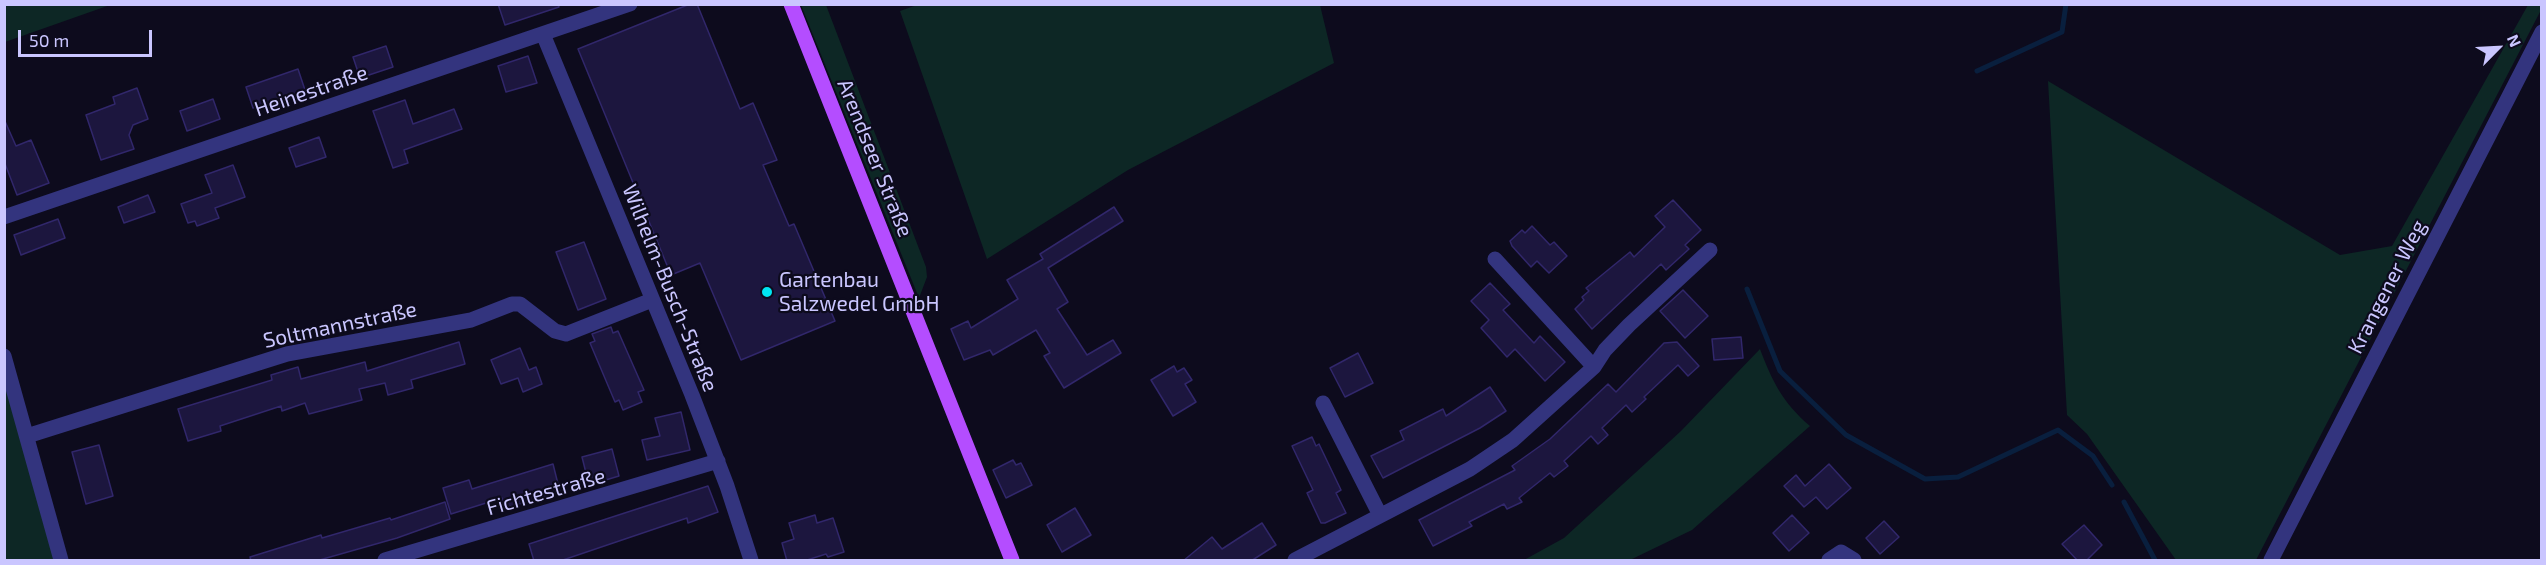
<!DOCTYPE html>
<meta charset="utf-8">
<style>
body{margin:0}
#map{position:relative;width:2546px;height:565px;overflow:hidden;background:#0d0b1d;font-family:"Exo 2",sans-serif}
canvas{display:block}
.frame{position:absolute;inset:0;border:6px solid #cac6ff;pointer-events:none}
.north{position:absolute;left:2468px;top:18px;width:60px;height:60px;-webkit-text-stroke:4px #0d0b1d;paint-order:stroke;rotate:66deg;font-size:16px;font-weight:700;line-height:24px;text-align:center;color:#cac6ff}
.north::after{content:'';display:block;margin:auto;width:21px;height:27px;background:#cac6ff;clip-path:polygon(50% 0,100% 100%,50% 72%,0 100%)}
.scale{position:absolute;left:18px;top:30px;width:134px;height:27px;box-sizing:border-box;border:3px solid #cac6ff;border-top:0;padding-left:8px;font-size:18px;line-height:21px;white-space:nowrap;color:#cac6ff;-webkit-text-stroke:4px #0d0b1d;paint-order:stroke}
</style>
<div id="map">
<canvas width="2546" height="565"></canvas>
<div class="frame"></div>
<div class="north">N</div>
<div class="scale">50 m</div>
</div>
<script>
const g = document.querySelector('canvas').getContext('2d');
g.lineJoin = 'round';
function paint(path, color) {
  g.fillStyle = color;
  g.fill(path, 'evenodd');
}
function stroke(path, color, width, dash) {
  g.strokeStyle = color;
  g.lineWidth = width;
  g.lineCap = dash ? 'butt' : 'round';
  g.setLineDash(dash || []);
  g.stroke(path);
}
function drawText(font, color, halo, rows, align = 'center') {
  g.font = font + ' "Exo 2",sans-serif';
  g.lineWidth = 4.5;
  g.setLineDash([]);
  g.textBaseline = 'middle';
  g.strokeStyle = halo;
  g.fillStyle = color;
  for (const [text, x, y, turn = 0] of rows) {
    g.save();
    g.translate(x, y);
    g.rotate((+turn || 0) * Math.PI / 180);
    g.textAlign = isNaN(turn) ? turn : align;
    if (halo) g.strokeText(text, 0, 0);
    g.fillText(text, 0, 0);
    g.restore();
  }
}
const green = new Path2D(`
 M5,4h105v1l-105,37z
 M801,5h25l100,262 1,10 -8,21z
 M917,5h403l14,58 -206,107 -141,89 -87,-248z
 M2528,5h13v5l-285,550h-80l-89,-126 -20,-19 -19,-334 292,174 52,-9z
 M1760,349c12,32 23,54 50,77l-118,104 -62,30h-106l40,-22 117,-107z
 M4,379l52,181h-51z`);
const stream = new Path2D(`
 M1977,71l85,-39 4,-28
 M1747,289l33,82 66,64 79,44 33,-2 100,-47 35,26 19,29
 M2124,502l31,58`);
const building = new Path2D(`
 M498,4h60l1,3 -54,18z
 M690,4h7l43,105 13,-6 24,57 -14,5 26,61 5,-2 41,97 -94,39 -41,-97 -29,12 -93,-226z
 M386,46l7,21 -33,11 -7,-21z
 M528,56l9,27 -31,9 -8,-26z
 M298,69l7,21 -52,18 -7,-21z
 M137,88l11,31 -15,6 -4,10 5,14 -33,11 -15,-45 29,-11 -2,-7z
 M213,99l7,20 -33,12 -7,-20z
 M405,100l8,24 41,-15 8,20 -58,21 4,13 -15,5 -20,-57z
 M4,119l12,27 15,-6 18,43 -32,12 -13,-34z
 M319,137l7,20 -30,10 -7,-19z
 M233,165l12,32 -30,11 4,10 -22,8 -2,-5 -7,2 -7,-19 31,-11 -7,-18z
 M148,195l7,17 -31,11 -6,-16z
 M1673,200l28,30 -16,15 4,4 -23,21 -5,-6 -69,65 -17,-20 9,-9 -2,-3 7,-6 -3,-3 44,-36 4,5 31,-30 -10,-11z
 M1114,207l9,14 -75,47 20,34 -11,7 30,46 26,-15 8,13 -57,35 -20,-32 6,-3 -14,-23 -43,25 -3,-5 -26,10 -13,-31 17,-8 3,7 47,-29 -11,-19 36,-21 -3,-5z
 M58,219l7,19 -44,17 -7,-20z
 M1532,226l18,19 4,-3 13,14 -18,17 -12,-12 -6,6 -19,-21 -2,-5 12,-11 3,3z
 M584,242l22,57 -28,11 -22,-58z
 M1490,283l20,21 -7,6 31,33 6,-7 25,26 -20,19 -30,-32 -8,8 -26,-29 8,-8 -18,-19z
 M1683,290l25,26 -23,22 -25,-27z
 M611,327l2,6 5,-2 26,59 -6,2 4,10 -19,8 -4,-10 -4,2 -25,-59 5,-2 -3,-7z
 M1741,337l2,21 -29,2 -2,-21z
 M459,342l6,22 -54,16 2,8 -25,7 -3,-12 -26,6 3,11 -53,14 -4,-11 -23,8 -1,-5 -61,20 1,5 -33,10 -10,-32 94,-29 -1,-5 27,-8 3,12 64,-17 2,9z
 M1677,342l22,24 -11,10 -10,-11 -34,32 2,2 -14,13 -6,-7 -24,23 6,7 -10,9 -7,-8 -27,25 4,5 -14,11 -4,-4 -20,16 -11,9 3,4 -15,7 -3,-5 -35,18 3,4 -39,20 -14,-26 96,-50 -3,-4 38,-27 58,-55 8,8 48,-49z
 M520,348l9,22 7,-3 6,17 -19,8 -5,-14 -17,6 -10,-24z
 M1358,353l15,30 -28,14 -15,-29z
 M1174,366l3,6 7,-4 8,12 -7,4 11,18 -23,14 -22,-36z
 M1490,387l16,24 -26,17 -97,50 -12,-22 33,-16 -4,-9 43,-22 3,7z
 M681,412l9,38 -43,10 -5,-20 18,-4 -5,-18z
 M1312,437l4,9 3,-2 22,46 -5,3 10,20 -21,10h-4l-14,-30 6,-3 -21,-44z
 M99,445l14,51 -27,8 -14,-52z
 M612,449l7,27 -30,9 -7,-28z
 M1013,460l3,5 5,-2 11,22 -26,13 -13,-28z
 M553,464l7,28 -55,16 -3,-10 -51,16 -8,-26 26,-8 3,9z
 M1829,464l22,24 -24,21 -11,-12 -12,10 -20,-21 12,-11 9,11z
 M708,486l10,26 -30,11 -1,-5 -127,43h-26l-5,-17z
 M445,502l5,17 -53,19 -81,23h-65l-1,-4 71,-22 1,3 68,-20 1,2z
 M1075,508l16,27 -29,17 -15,-27z
 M815,515l2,8 16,-5 11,34 -16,5 -2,-3 -22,7h-17l-5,-18 12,-4 -5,-16z
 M1792,515l17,18 -20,18 -16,-18z
 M1884,521l15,16 -19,17 -14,-16z
 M1262,523l14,22 -25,16h-68l29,-24 10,12z
 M2084,525l18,20 -16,16h-8l-16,-17z`);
const minor = new Path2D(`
 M543,34l149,361 35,91 24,74
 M4,217l626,-213
 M1495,259l99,108
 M4,356l57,204
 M1323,403l57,112
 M27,436l260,-82 184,-34 41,-16h8l35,27 11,3 86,-34
 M385,560l333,-99
 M1295,560l175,-91 43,-29 81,-73 11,-17 24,-25 81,-75
 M1829,560l12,-8 13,8
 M2271,560l271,-528`);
const primary = new Path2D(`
 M791,4l221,556`);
const markers = [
 [767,292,6,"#00e5f1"]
];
const streetNames = [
 ["Heinestraße",311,91,-19],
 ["Arendseer Straße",875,158,68],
 ["Krangener Weg",2387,287,-63],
 ["Wilhelm-Busch-Straße",670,288,68],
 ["Soltmannstraße",340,325,-12],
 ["Fichtestraße",546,492,-16]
];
const poiNames = [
 ["Gartenbau",779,280],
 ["Salzwedel GmbH",779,304]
];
paint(green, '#0d2725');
stroke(stream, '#091f3e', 5);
paint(building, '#1c163e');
stroke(building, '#31276b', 1.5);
stroke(minor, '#33347e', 15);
stroke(primary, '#b44dff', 15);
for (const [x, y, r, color] of markers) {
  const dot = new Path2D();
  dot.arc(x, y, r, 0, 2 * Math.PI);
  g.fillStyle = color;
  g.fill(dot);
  stroke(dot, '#0d0b1d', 2);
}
drawText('21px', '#cac6ff', '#0d0b1d', streetNames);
drawText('21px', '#cac6ff', '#0d0b1d', poiNames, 'left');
</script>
